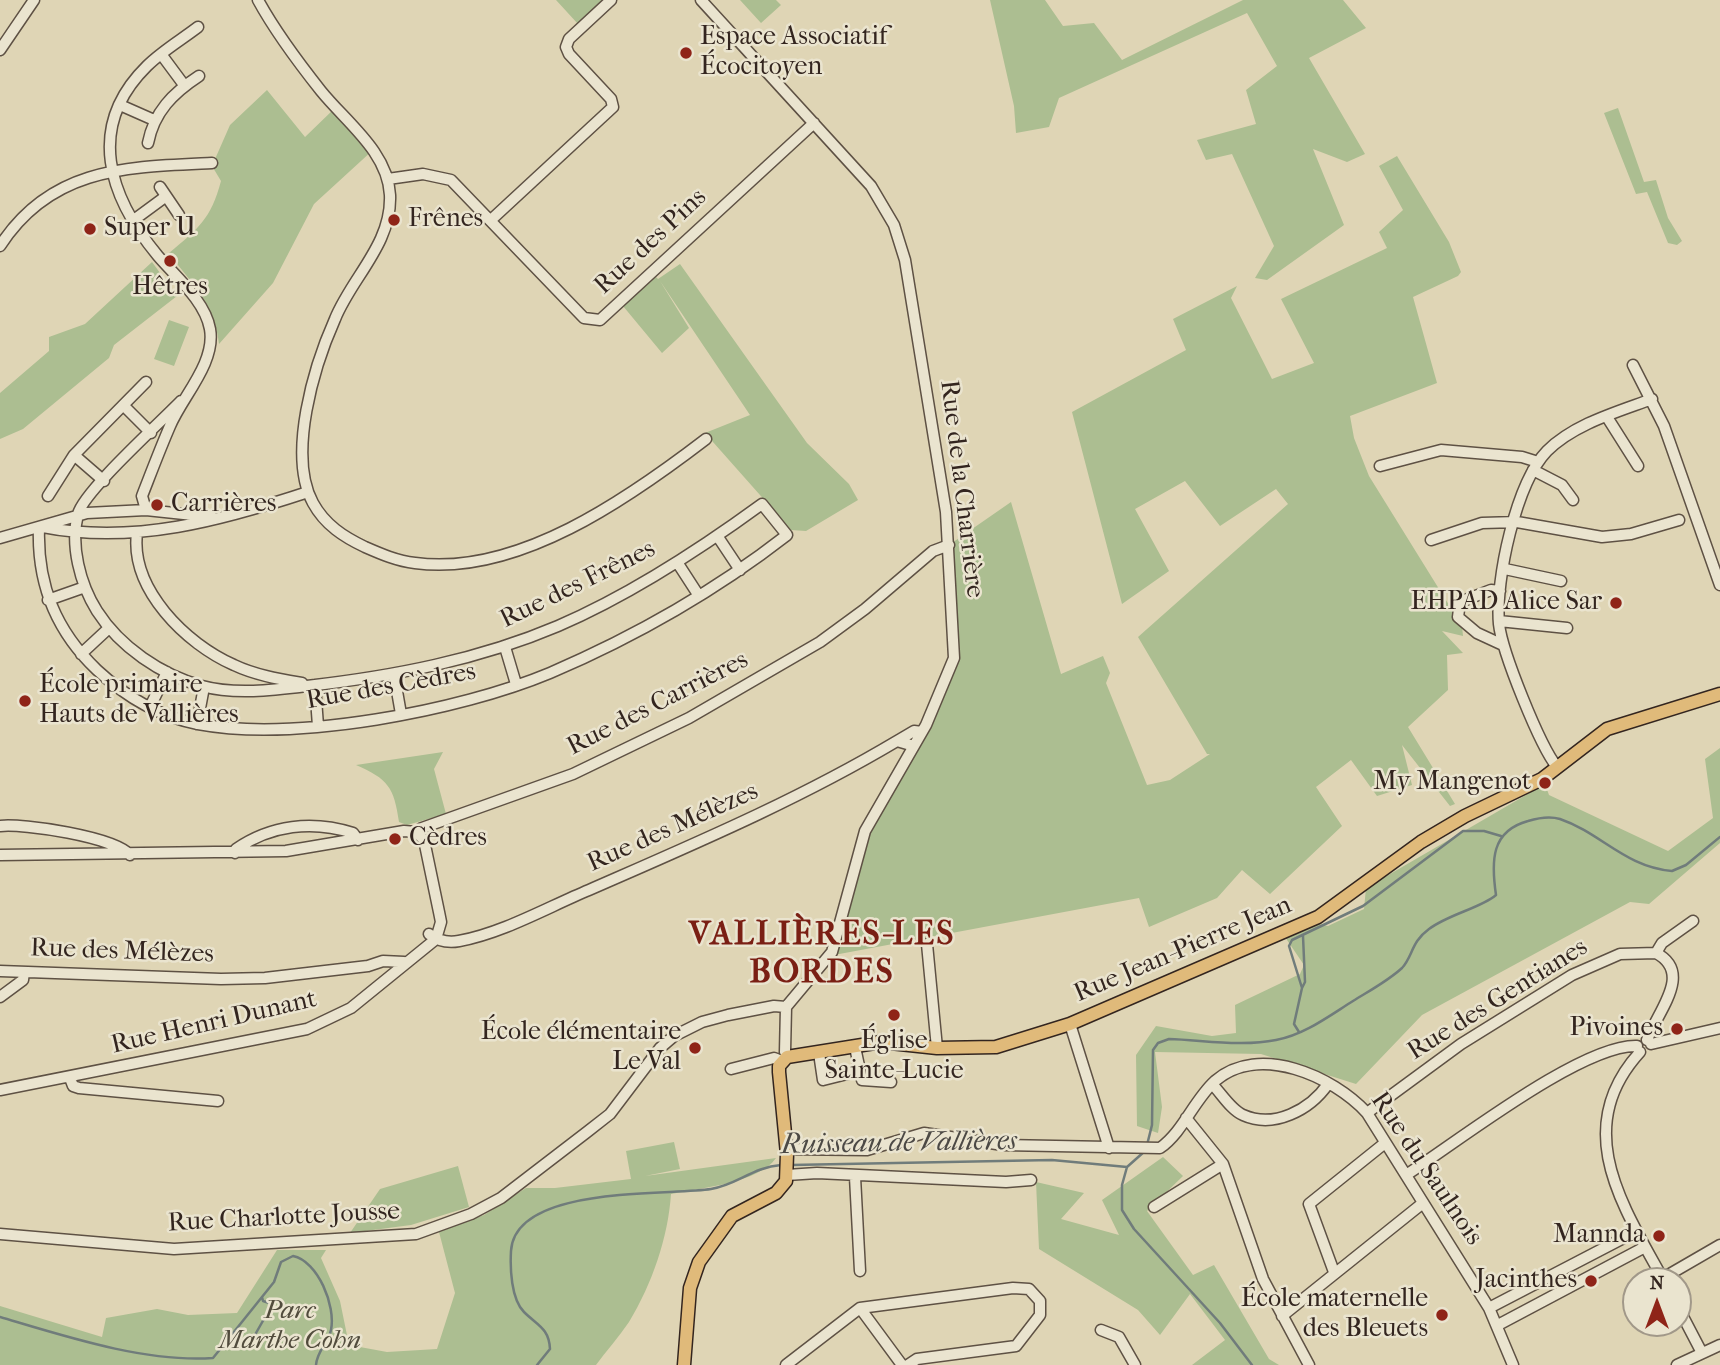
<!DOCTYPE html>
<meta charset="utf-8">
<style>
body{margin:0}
#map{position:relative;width:1720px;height:1365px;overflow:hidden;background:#dfd5b5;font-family:"IM FELL French Canon",serif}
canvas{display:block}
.north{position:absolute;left:1622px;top:1267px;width:70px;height:70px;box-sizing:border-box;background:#eae4cf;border:2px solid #a19889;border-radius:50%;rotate:0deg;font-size:19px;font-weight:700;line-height:28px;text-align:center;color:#33251f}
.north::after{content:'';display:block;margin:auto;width:24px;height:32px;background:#8f2418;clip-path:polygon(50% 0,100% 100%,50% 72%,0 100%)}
</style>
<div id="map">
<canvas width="1720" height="1365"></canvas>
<div class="north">N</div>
</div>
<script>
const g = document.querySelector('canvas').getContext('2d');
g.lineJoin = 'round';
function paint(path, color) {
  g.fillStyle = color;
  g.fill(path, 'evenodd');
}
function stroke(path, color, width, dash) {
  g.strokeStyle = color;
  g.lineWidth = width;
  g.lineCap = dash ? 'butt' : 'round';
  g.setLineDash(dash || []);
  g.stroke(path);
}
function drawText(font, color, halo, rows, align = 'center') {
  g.font = font + ' "IM FELL French Canon",serif';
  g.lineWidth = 5;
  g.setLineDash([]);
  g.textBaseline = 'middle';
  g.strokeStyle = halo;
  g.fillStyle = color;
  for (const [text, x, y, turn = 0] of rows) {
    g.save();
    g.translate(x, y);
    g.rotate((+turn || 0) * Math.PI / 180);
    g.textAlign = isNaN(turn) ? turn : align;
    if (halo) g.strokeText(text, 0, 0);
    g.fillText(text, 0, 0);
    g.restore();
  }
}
const green = new Path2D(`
 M556,0h48l-26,24z
 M740,0h36l5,5 -20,18z
 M990,0h55l18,26 31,-3 28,37 121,-60h100l23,28 -57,30 56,96 -18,8 -34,-13 31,76 -77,55 -12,-2 19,-32 -42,-92 -26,6 -9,-20 59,-16 -10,-34 31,-24 -30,-53 -188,85 -10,29 -33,6 -2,-27z
 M267,90l38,47 30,-29 38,42 -59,54 -41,79 -54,61c-4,-41 -27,-59 -50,-91 29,-24 42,-34 52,-72l-9,-15 18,-41z
 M1618,108l26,74 12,-2 12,38 14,23 -5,4 -9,-2 -21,-51 -11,2 -32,-81z
 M1397,156l52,86 12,30 -3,4 -45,21 24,86 -87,33 4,22 15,38 93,150 1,10 -21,-5 21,22 -16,2 1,35 -40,37 47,77 -5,2 -48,-61 10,40 -35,11 -26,-36 -35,27 26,39 -72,68 -28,-24 -25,28 -68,29 -10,-29 -305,57 26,-112 92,-173 -3,-125 62,-43 50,172 42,-18 7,17 -4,10 41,102 23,-5 40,-26h-3l-69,-117 150,-133 -12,-15 -56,37 -35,-45 -50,28 34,62 -47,33 -50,-192 114,-62 -13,-31 64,-33 -6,12 41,81 42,-16 -33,-64 106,-51 -8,-16 24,-22 -24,-44z
 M152,262l25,34 -63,49 -5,13 -86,71 -23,10v-46l49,-42v-14l36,-13z
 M680,264l127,179 42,41 9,16 -52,31 -15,-1 -86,-97 45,-18 -90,-134 29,47 -27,25 -39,-47 33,-29 2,2z
 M169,320l20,7 -15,39 -20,-7z
 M1720,748v95l-71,61 -19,-2 -208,113 -66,69 -95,-30 -106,-2 7,55 -4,26 -21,-7 -1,-71 20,-29 56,10 24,-3 -1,-28 65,-31 4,-9 -19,-28 29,-14 14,3 36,-17 2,-21 179,-104 4,11 119,56 45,-33 -8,-59z
 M443,752l-9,17 12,45 -39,11 -8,-3c-5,-35 -11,-43 -43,-57z
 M674,1142l6,27 -35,7 131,-18c-17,25 -76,30 -105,36 -3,44 -19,90 -42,128 -10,15 -23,29 -33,43h-596v-59l102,31 4,-19 51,-9 31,6 49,-2 40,-63h49l-5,8 19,43 9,44 38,7 50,-3 18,-56 -16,-61 45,-17 42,-27h29l76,-9 -5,-28z
 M1163,1157l20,19 -36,35 46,64 21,-10 55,94 10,6h-87l33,-25 -35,-46 -30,41 -22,-25 -99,-61 -3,-67 48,11 -23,26 58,16 -17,-35z
 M458,1166l11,41 -58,18 -61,8 30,-44z`);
const stream = new Path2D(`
 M1302,988l3,-6 -2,-46
 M1299,1032l-5,-8 8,-36 -13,-42 3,-6 71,-34 100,-75h21l17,5
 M1147,1145l5,-20 1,-75 5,-7 11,-4c34,1 73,8 107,1 28,-5 53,-24 77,-39 16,-10 35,-20 49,-33 11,-12 9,-26 27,-39 20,-15 52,-21 67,-34 -5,-34 -5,-64 32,-74 10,-3 22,-5 32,-2 41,14 65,48 112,52l14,-6 34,-28
 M791,1165l261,-5 75,7 18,-16
 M1127,1167l-5,18v25l12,19 86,94 32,42
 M262,1297l1,4 6,2
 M0,1317c64,19 146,46 213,41l61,-76 7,-20 12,-6c25,5 43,50 38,74 -3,13 -14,21 -15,35
 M231,1339l21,1 20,-35
 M537,1365l13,-16c-1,-21 -13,-24 -26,-37 -13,-13 -14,-44 -13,-61 4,-66 155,-55 200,-62 26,-4 42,-22 70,-24`);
const minor = new Path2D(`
 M258,0c18,33 40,62 63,91 25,31 67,61 69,104 2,49 -38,82 -55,124 -21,47 -48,136 -22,184 12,22 31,34 52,44 16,7 32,14 50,16 102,14 214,-65 291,-124
 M701,0l170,186 23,39 11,35 41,252 8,146 -28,67 -61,106 -33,121 -46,55 -1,45 2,5
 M0,50l34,-50
 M161,54l23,31
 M120,105l34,15
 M148,143c6,-31 25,-50 51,-67
 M388,179l35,-5 28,6 133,138 16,2 214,-197
 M160,187l19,28
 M492,219l121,-112 -2,-8 -42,-45 -3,-7 3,-8 42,-39
 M131,222l34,-25
 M0,246c51,-79 127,-79 212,-83
 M1633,365l31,61 56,159
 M124,406l27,27
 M1607,417l31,49
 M74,455l30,26
 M1380,466l61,-16 81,7 16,5
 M1533,470l29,15 11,15
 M48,496l26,-41 72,-73
 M146,510l-4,-14c9,-23 18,-47 28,-70 12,-29 46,-63 40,-97 -5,-28 -34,-52 -52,-73 -49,-59 -73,-129 -11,-190 15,-15 34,-26 51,-39
 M43,527c91,18 180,-7 265,-35
 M39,528c-2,57 17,103 58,142 28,26 63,47 101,54 97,18 261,-13 352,-51 84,-36 165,-82 237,-138l-25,-31c-63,46 -132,91 -204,122 -80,34 -164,50 -251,60 -33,4 -72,9 -105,0 -41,-11 -82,-39 -105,-75 -17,-27 -27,-66 -19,-97 6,-23 83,-92 103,-113
 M137,533c-7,56 49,111 97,132 21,10 45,14 68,18
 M718,537l22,33
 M0,538l87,-25 59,-3 66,7
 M1431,540l51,-17 35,-1 85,15 29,-3 48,-14
 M677,562l22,34
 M1505,569l56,12
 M1500,591l-9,-1 -31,12 -2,15 19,16 26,12
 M48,600l37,-13
 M1499,621l68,7
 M505,647l11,37
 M81,654l28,-26
 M394,674l7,40
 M315,685l3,41
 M150,707l17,-35
 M197,724l7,-37
 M914,746l-17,-5 17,-10 8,1
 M1557,767c-17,-21 -55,-115 -58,-143 -4,-44 17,-141 48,-173 27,-27 70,-39 105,-52
 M0,826c23,-3 115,11 130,29
 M235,853l1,-4c35,-24 76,-29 117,-16l5,7
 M0,855l286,-4 118,-20 12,1 6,-4 151,-54 116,-56 131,-76 45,-33 68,-58 16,-6
 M429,934c9,7 19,9 30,7 44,-8 89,-34 130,-51 105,-46 209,-90 308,-149
 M927,944l10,104
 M0,971l221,8 44,-1 103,-12 15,-5 21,1
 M0,997l23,-17 1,-8
 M1070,1024l39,124
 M1647,1040c10,-28 47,-67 9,-87
 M1651,1044l69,-16
 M855,1047l7,33 29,2
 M1640,1052c-70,77 -17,154 24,229
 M819,1053l4,27 36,-9
 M731,1069l43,-11 8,3
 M70,1078l3,8 6,2 139,13
 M1212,1084c9,9 19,26 31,31 31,14 67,-5 85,-31
 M0,1090l307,-61 44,-21 85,-69 5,-17 -2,-10 -15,-72 -8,-8
 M1367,1113l94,-69 111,-69 48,-21 36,-1 6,-10 31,-22
 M1186,1118l37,46 40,115 46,86
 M786,1149l81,1 57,-17 79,12 157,3c23,-16 34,-48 55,-67 44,-38 118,-5 152,32l122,195 24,57
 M787,1175l30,-2 189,9 25,-2
 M1406,1175c50,-32 176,-131 231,-129
 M855,1177l5,94
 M1154,1207l69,-43
 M0,1234l174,15 242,-15 55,-20 30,-16 86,-66 23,-18 50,-66 14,-12 28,-14 26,-7 46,-9 12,1
 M1334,1272l-25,-68 76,-61
 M1663,1278l57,-33
 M1678,1307l24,46
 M860,1308l153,-20 16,1 11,12v14l-24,31 -99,13 -9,6
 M1489,1308l148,-77
 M1282,1316l141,-113
 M1498,1325l147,-78
 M1101,1330l18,7 16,28
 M786,1365l74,-57 42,57
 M1677,1365l43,-20`);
const major = new Path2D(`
 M684,1365l6,-77 9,-26 33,-46 44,-23 10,-12 1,-27 -8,-82v-6l8,-9 94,-15 56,6 59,-1 74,-23 248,-107 103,-75 44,-26 77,-37 65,-50 113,-35`);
const markers = [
 [686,53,7,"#8f2418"],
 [394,220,7,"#8f2418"],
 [90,229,7,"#8f2418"],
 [170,261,7,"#8f2418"],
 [157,505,7,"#8f2418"],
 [1616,603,7,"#8f2418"],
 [25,701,7,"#8f2418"],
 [1545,783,7,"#8f2418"],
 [395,839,7,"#8f2418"],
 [894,1015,7,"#8f2418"],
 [1677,1029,7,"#8f2418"],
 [695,1048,7,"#8f2418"],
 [1659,1236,7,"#8f2418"],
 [1591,1281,7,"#8f2418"],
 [1442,1315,7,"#8f2418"]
];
const poiNames = [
 ["Espace Associatif",700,38,"left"],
 ["Écocitoyen",700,68,"left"],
 ["Frênes",408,220,"left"],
 ["Super U",104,229,"left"],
 ["Hêtres",170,288,"center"],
 ["Carrières",171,505,"left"],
 ["EHPAD Alice Sar",1602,603],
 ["École primaire",39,686,"left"],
 ["Hauts de Vallières",39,716,"left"],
 ["My Mangenot",1531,783],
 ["Cèdres",409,839,"left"],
 ["Pivoines",1663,1029],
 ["École élémentaire",681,1033],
 ["Le Val",681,1063],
 ["Église",894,1042,"center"],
 ["Sainte-Lucie",894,1072,"center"],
 ["Mannda",1645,1236],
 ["Jacinthes",1577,1281],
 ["École maternelle",1428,1300],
 ["des Bleuets",1428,1330]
];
const streetNames = [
 ["Rue des Pins",651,242,-43],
 ["Rue de la Charrière",961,489,83],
 ["Rue des Frênes",578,585,-26],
 ["Rue des Cèdres",391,687,-10],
 ["Rue des Carrières",658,704,-27],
 ["Rue des Mélèzes",673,828,-24],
 ["Rue Jean-Pierre Jean",1183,950,-23],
 ["Rue des Mélèzes",122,952,2],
 ["Rue des Gentianes",1498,1000,-32],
 ["Rue Henri Dunant",214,1023,-13],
 ["Rue du Saulnois",1426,1169,56],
 ["Rue Charlotte Jousse",284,1218,-3]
];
const parkNames = [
 ["Parc",290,1312],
 ["Marthe Cohn",290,1342]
];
const waterNames = [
 ["Ruisseau de Vallières",899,1144,-1]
];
const districtNames = [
 ["VALLIÈRES-LES",822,936],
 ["BORDES",822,974]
];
paint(green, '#acbe91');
stroke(stream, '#707c7b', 2.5);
stroke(minor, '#5e5144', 13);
stroke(major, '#33251f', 15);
stroke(minor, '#eae4cf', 10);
stroke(major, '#e0ba7a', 12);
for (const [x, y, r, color] of markers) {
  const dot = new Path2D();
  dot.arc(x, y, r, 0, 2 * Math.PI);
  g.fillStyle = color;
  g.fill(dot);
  stroke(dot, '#eae4cf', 2.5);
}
drawText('26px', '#33251f', '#eae4cf', poiNames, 'right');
drawText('26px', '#33251f', '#eae4cf', streetNames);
drawText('italic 26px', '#514b3c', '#eae4cf', parkNames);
drawText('italic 28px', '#4c4945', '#eae4cf', waterNames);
g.letterSpacing = '2px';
drawText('bold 33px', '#7a1f14', '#eae4cf', districtNames);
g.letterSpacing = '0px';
</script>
